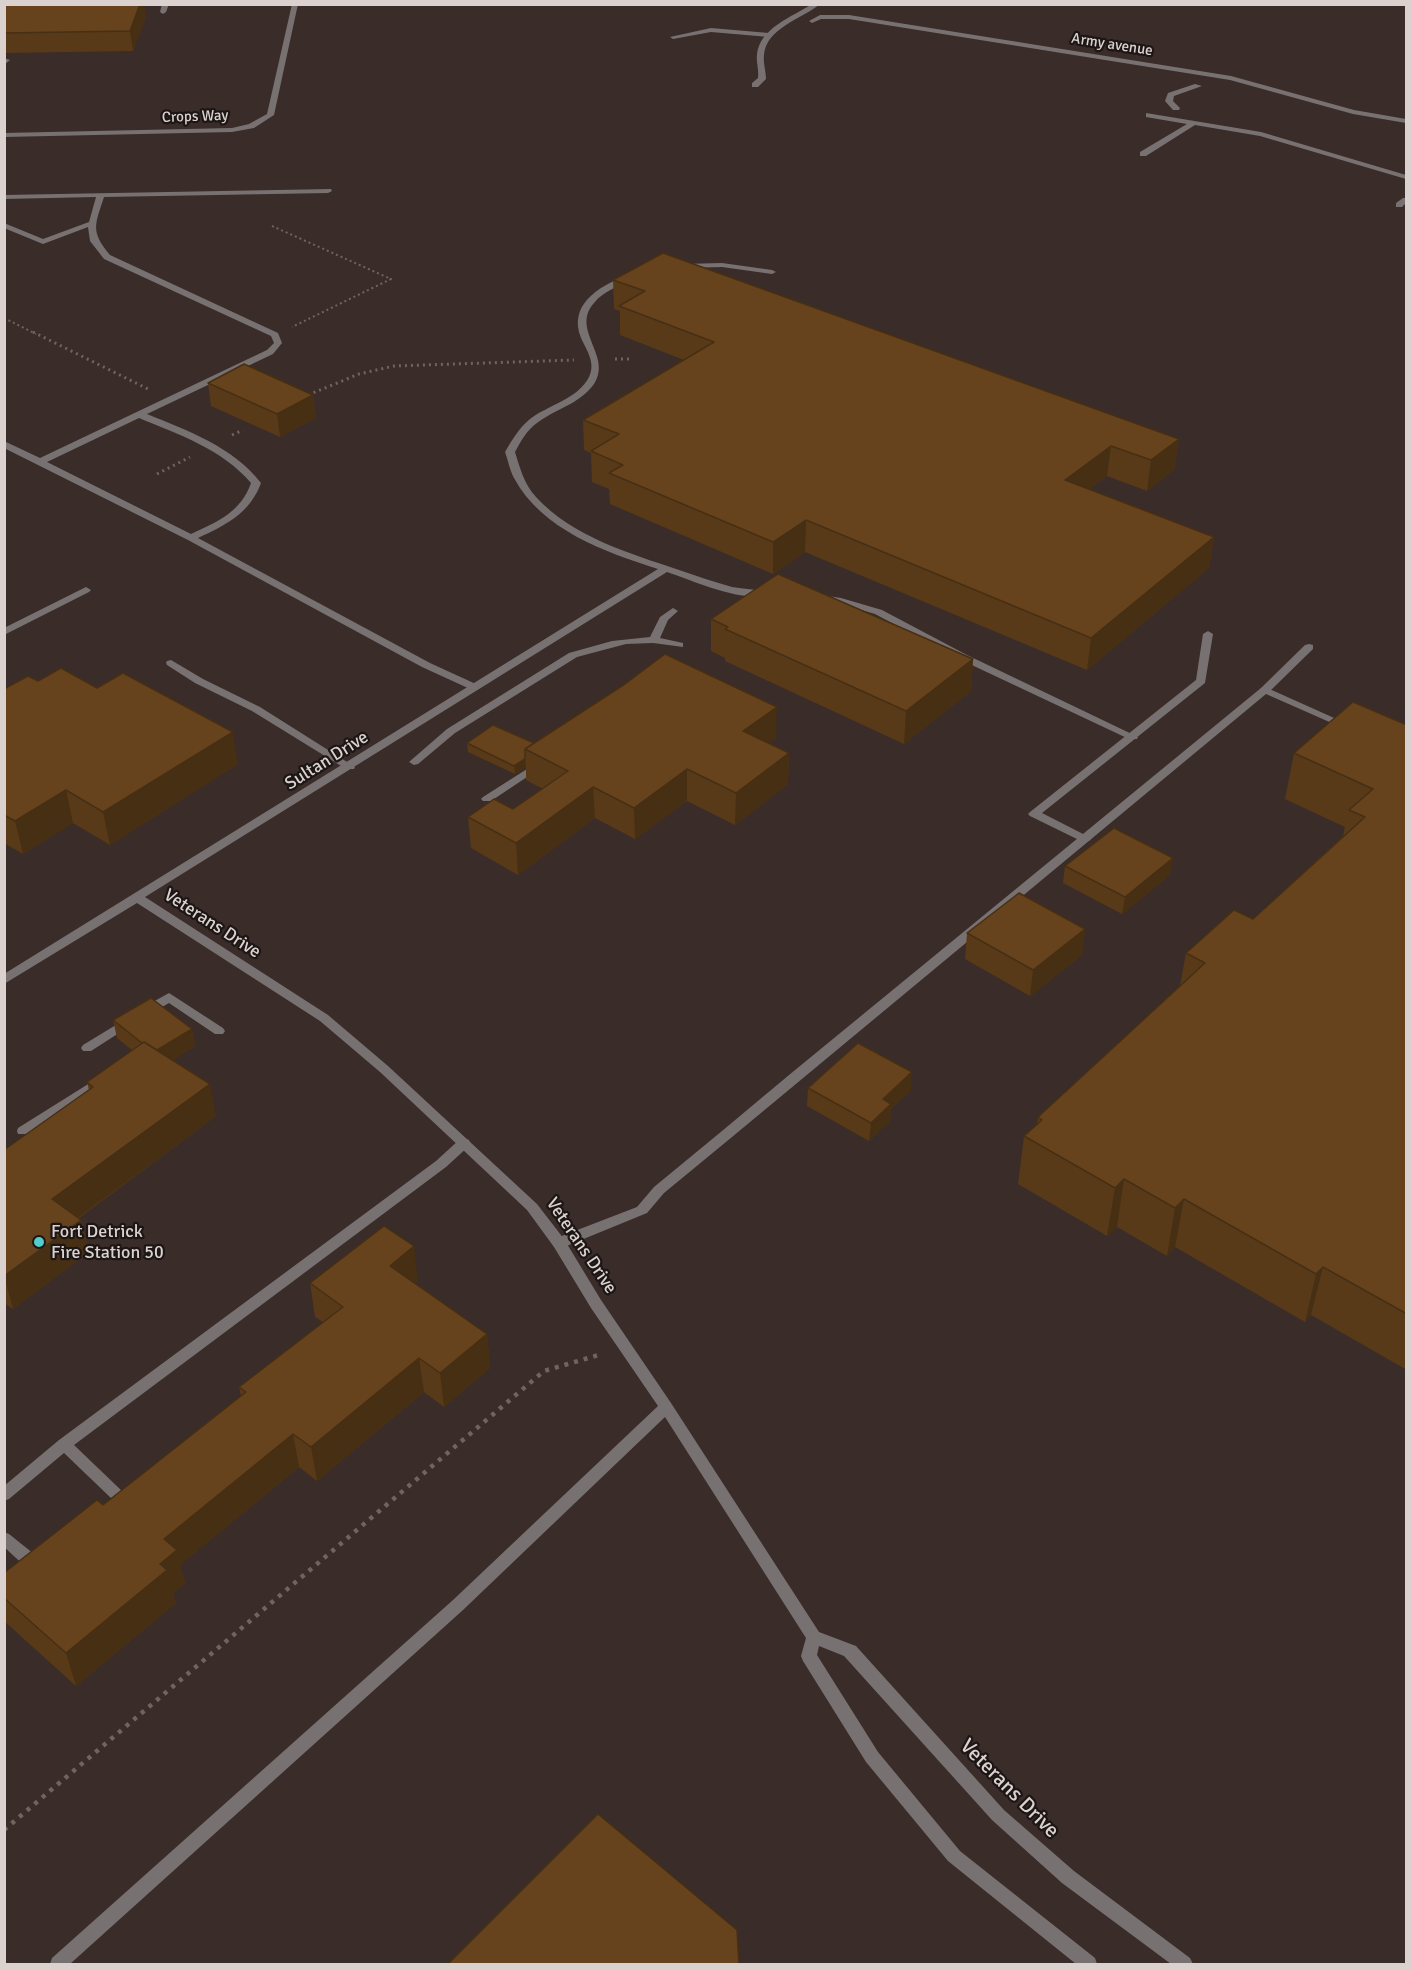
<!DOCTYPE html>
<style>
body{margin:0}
#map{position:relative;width:1411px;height:1969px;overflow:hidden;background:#3a2c29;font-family:Signika,sans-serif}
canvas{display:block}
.frame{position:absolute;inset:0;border:6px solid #dbd2d0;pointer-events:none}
</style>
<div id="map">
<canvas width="1411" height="1969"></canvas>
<div class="frame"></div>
</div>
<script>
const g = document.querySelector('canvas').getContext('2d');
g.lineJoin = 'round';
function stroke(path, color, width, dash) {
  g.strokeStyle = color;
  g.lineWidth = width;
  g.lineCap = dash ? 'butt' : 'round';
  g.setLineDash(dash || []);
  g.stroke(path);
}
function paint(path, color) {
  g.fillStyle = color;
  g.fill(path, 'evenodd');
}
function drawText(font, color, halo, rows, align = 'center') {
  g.font = font + ' Signika,sans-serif';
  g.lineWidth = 4.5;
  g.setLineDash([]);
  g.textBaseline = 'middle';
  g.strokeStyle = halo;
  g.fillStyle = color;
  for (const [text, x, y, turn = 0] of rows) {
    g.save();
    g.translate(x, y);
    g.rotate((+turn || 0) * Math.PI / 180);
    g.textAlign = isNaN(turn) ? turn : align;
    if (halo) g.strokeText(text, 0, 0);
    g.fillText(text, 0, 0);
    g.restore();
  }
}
const pathFar2 = new Path2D(`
 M272,226l119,53 -99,48
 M4,318l32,16`);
const pathFar1 = new Path2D(`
 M33,332l115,57
 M615,359h16
 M308,395l51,-21 35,-8 180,-6
 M232,435l11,-5
 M157,474l33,-17`);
const path = new Path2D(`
 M4,1830l540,-459 58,-17`);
const service = new Path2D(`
 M162,4h7l-3,8 -3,2 -3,-2z
 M711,28l58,5 3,2 -3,2 -58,-5 -38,7 -3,-2z
 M1195,84l7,2 -28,10 -1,5 7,7 -1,2h-6l-8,-9 3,-8z
 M1146,113l115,19 145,43v4l-146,-43 -65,-11 -49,31h-6v-4l47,-28 -41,-7z
 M331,189l1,2 -4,2 -224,4c-9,28 -14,34 6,58l168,78 4,10 -9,11 -126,60c41,17 85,32 114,69 -11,30 -35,42 -63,55l232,125 48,22 1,2 -1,2h-8l-48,-22 -234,-127 -184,-92v-7l36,17 227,-108 7,-7 -3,-7 -167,-77 -14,-18 -2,-14 -45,17 -39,-16v-5l39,16 46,-17 7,-25 -92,2v-4zM139,418c41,17 83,31 112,65 -10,29 -34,39 -60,51l-144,-72z
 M1403,198h3v5l-4,4h-6v-4z
 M86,587l5,3 -2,2 -85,43v-7z
 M673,608l5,3 -10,9 -8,18 23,5v4l-30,-4 -27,1 -49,13 -122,76 -37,31 -4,1 -5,-3 38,-33 122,-76 43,-12 38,-4 10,-20z
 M1208,631l5,3 -8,49 -163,130 47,24 2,2 -2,2h-8l-51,-25 -2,-2 2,-2 166,-132 7,-46z
 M1309,644l4,1v4l-44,43h-8l-1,-2 1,-2 44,-43z
 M171,660l32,19 57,28 95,60 -1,2h-8l-94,-58 -57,-28 -28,-18 -1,-2 1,-2z
 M538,762l5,3 -1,2 -51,34h-8l-2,-2 2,-2z
 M169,993l54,35 2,3 -2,3h-8l-46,-31 -19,11h-8l-2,-3 2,-3z
 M129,1017l6,4 -2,3 -42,27h-8l-2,-3 2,-3z
 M101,1076l6,4 -2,3 -77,51h-10l-1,-3 1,-3z
 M727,1129l5,2 1,3 -1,3 -68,56 -17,20 -83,34h-10l-2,-4 2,-4 83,-32 17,-20 68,-56z
 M464,1138l5,2 1,3 -1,3 -23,21 -372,278 48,46 2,4 -2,4 -5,2 -5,-2 -48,-46 -55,46 -5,2v-15l55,-46 377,-279 23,-21z
 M4,1532l5,2 30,24 3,5 -3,5c-12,4 -25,-13 -35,-21z`);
const minor = new Path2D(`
 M292,4h6l-24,111 -20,13 -22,4 -228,5v-4l228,-5 17,-4 18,-10z
 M812,4h8c-18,15 -54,24 -56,51 -1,8 2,16 2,24l-8,8h-6v-4l6,-5c1,-8 -2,-16 -1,-24 3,-26 35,-37 55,-50z
 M820,15h29l382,61 123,34 52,9v4l-53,-9 -123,-34 -381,-61h-28l-9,4 -3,-2z
 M4,58l6,2 -6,5z
 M722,263l50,7 4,2 -4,2 -50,-7 -39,1 -4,-2 4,-2z
 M625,276l7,2c-12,9 -28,12 -38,25 -24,27 19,53 0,81 -14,20 -39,25 -57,39 -10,7 -16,18 -22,29 5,16 9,32 21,45 37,40 93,56 143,73 18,6 35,12 53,17 12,2 24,2 36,5v4c-30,5 -72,-14 -101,-24l-522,325 183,118 60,51 149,138 27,35 37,61 70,103 148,229 37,14 148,164 70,61 116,87 3,6h-22l-109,-81 -70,-63 -148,-164 -25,-10 -2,9 61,97 82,99 135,107 2,6h-21l-128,-103 -82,-99 -63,-101 -2,-5 5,-18 -141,-221 -202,193 -393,354h-20l2,-6 401,-358 205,-194 -67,-98 -37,-61 -27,-37 -147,-138 -60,-51 -183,-118 -133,81v-10l654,-405c-53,-17 -116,-39 -144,-91 -4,-7 -6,-18 -9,-26 7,-12 14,-24 25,-33 18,-14 48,-20 59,-42 7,-14 -2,-26 -8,-39 -13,-33 17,-51 44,-62z
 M821,595l20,3 41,12 85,45 171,82 -1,2h-8l-170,-80 -84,-45 -34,-10 -24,-4v-4z
 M1265,687l87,39 -5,3 -4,-1 -77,-34 -534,443h-10l-1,-3 1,-3 67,-56 472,-387z`);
const wall = new Path2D(`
 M4,4l142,13 -13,34 -129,2z
 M613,280l566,159 -5,31 -27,21 -40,-15 -17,13 124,48 -5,31 -122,102 -282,-118 -32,22 -163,-70 -1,-15 -17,-7 -1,-29 -7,-3 -1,-30 101,-60 -64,-25v-24l-6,-2z
 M208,383l105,12 3,23 -36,19 -69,-31z
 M711,619l262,40 -2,32 -67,53 -179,-83v-3l-14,-7z
 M38,681l200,83 -128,81 -37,-22 -50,31 -19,-11v-154z
 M1407,725v645l-96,-55 -6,7 -130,-75 -8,9 -50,-29 -10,9 -89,-52 6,-48 13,-11 1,-8 142,-131 6,-33 67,-34 90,-83 2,-9 -60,-28 9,-46z
 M776,738l-7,5 20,10 -1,31 -53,41 -48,-24 -52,38 -40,-21 -77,57 -47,-27 -3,-31 45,-8 30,-20 -17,-9v-13l-11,7 -47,-22 -1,-9h67z
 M1065,866l105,9 -48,39 -59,-31z
 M1085,929l-3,26 -52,41 -65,-37 2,-26z
 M113,1020l79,9 3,17 -22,14 43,56 -137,102 2,2 8,32 -76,57 -9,-6v-153l85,-60 -2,-8 45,-32 -15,-12z
 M808,1088l103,2 -20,19 -1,12 -21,20 -62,-35z
 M418,1280l-3,3 72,51 3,34 -46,39 -20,-15 -107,89 -18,-14 -119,98 5,18 -12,10 3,10 -100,83 -72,-65v-48l99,-68 138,-109 -2,-9 84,-65 -8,-5 -5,-34z`);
const shadedWall = new Path2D(`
 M140,4h4l2,13 -13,34 -3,-20z
 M313,395l3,23 -36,19 -3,-23z
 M1179,439l-5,31 -27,21 4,-31z
 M1111,446l-4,30 -46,35 4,-31z
 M806,520l-1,32 -32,22v-32z
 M1214,537l-5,31 -122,102 4,-32z
 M973,659l-2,32 -67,53 2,-33z
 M777,707l-1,31 -33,24v-31z
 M233,732l5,32 -128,81 -7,-33z
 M789,753l-1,31 -53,41 1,-32z
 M525,759l1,8 -11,7 -1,-8z
 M687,769v32l-52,38 -1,-31z
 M593,787l2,31 -77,57 -2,-32z
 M66,790l7,33 -50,31 -8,-33z
 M1173,858l-3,17 -48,39 3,-17z
 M1085,929l-3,26 -52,41 3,-26z
 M192,1029l3,17 -37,24 -4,-18z
 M912,1072l-1,18 -20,19 -1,12 -21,20 2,-18 12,-24z
 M210,1084l6,32 -156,115 -8,-32z
 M1124,1179l-7,48 -10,9 8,-48z
 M1184,1199l-9,48 -8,9 8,-48z
 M81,1220l8,32 -76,57 -9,-33z
 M414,1246l4,34 -24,20 -4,-34z
 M1323,1267l-12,48 -6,7 11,-48z
 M487,1334l3,34 -46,39 -4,-34z
 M419,1358l5,34 -107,89 -6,-34z
 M293,1434l6,33 -119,98 5,18 -12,10 3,10 -100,83 -10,-33 94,-89 4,-25z`);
const building = new Path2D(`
 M4,4h136l-10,27 -126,2z
 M663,253l516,186 -28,21 -40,-14 -46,34 149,57 -123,101 -285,-118 -33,22 -164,-69 14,-8 -32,-14 28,-17 -36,-14 131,-78 -95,-36 26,-15 -32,-11z
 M244,364l69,31 -36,19 -69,-31z
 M778,574l195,85 -67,52 -181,-82 3,-2 -17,-8z
 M665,654l112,53 -34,24 46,22 -53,40 -49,-24 -53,39 -41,-21 -77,56 -48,-26 26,-18 19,10 55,-38 -43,-22 100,-65z
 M61,668l36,20 26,-15 110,59 -130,80 -37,-22 -51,31 -11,-6v-126l24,-13 10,5z
 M1353,702l54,23v589l-84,-47 -7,7 -132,-75 -9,9 -51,-29 -9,9 -91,-52 18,-16 -4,-3 167,-154 -19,-10 48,-43 19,9 112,-102 -16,-7 24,-21 -79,-36z
 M493,725l41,18 -9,6v10l-11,7 -47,-23z
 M1114,828l59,30 -48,39 -60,-31z
 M1019,893l66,36 -52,41 -66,-37z
 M151,998l41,31 -35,21 -13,-8 -2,1 -29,-23z
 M144,1042l66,42 -158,115 29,21 -77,56v-126l89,-63 -6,-5z
 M858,1043l54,29 -29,27 8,5 -20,19 -63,-35z
 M384,1226l30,20 -24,20 97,68 -47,39 -21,-15 -108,89 -18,-13 -129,105 13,11 -17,14 7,6 -101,83 -62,-55v-25l93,-73 6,5 143,-113 -7,-5 104,-80 -33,-24z
 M598,1814l139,116 2,35h-292z`);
const markers = [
 [39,1242,6,"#52cdce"]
];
const farStreetnames = [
 ["Army avenue",1112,45,9],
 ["Crops Way",195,117,-2]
];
const streetNames = [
 ["Sultan Drive",327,761,-32],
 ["Veterans Drive",212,924,33],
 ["Veterans Drive",581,1246,56]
];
const poiNames = [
 ["Fort Detrick",51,1232],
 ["Fire Station 50",51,1253]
];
const nearStreetnames = [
 ["Veterans Drive",1009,1789,45]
];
stroke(pathFar2, '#706461', 2, [2, 3]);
stroke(pathFar1, '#706461', 3, [2, 4]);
stroke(path, '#706461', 4.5, [4, 6]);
paint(service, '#787172');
paint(minor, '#787172');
paint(wall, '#583a18');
paint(shadedWall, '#472f14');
paint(building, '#66431c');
stroke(building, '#472f14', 1.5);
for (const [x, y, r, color] of markers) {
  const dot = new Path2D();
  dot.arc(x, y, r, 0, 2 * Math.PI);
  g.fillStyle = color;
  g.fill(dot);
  stroke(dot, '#1c1615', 2);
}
drawText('15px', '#dbd2d0', '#1c1615', farStreetnames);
drawText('18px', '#dbd2d0', '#1c1615', streetNames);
drawText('18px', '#dbd2d0', '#1c1615', poiNames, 'left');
drawText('21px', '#dbd2d0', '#1c1615', nearStreetnames);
</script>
